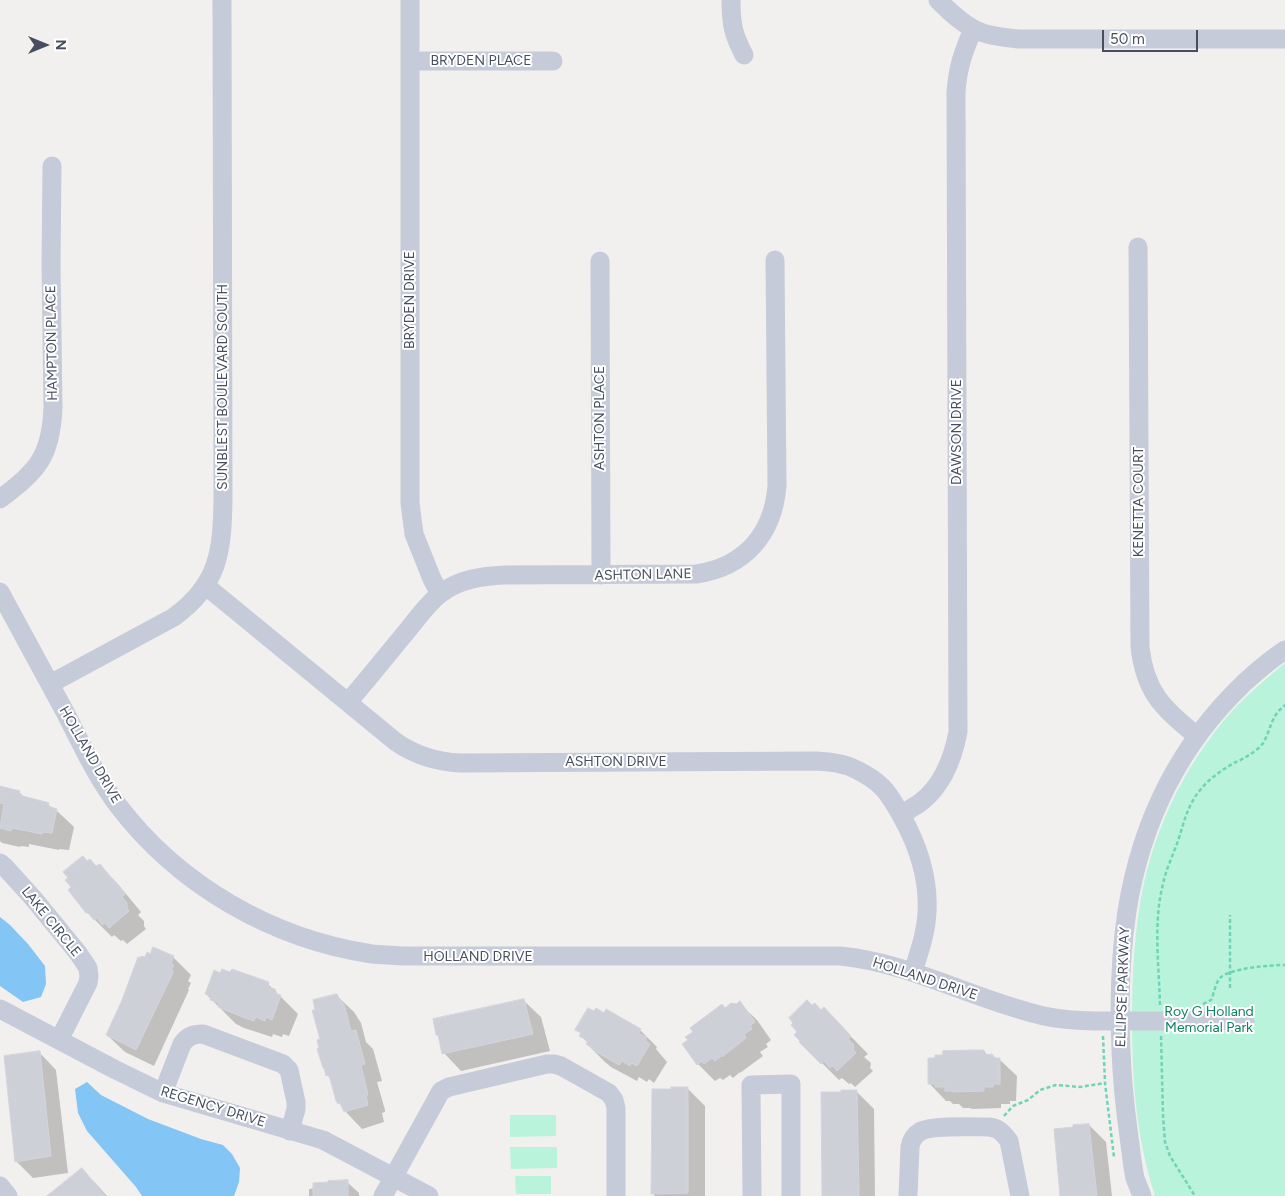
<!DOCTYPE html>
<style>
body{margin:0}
#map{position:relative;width:1285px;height:1196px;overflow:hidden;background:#f2f0ef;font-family:Figtree,sans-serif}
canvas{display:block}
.north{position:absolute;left:20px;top:20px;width:50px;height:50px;-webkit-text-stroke:4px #fff;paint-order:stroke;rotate:90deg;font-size:14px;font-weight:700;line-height:20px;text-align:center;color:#464e5f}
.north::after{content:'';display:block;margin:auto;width:18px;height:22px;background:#464e5f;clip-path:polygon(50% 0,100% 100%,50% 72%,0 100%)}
.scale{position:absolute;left:1102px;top:30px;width:96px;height:22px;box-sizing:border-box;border:2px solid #464e5f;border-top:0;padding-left:6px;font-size:15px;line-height:18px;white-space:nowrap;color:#464e5f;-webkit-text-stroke:4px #fff;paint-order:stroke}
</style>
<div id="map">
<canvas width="1285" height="1196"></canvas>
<div class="north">N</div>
<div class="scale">50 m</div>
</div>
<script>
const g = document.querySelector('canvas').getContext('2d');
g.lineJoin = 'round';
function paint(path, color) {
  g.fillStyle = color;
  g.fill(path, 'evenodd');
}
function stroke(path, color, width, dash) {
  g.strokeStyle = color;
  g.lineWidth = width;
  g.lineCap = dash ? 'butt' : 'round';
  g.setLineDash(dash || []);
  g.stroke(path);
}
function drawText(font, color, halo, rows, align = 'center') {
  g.font = font + ' Figtree,sans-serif';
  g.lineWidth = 4;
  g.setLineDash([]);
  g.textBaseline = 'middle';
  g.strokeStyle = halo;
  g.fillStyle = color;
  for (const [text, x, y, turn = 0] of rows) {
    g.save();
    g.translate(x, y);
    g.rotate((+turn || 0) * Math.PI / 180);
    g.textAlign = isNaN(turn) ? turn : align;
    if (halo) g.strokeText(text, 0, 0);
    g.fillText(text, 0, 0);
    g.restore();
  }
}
const green = new Path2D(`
 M1285,663v533h-130c-18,-56 -23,-113 -23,-172 0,-38 1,-76 7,-113 10,-73 44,-145 93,-200 16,-17 35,-33 53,-48z
 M510,1115h46v21l-46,1z
 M510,1147h47v21l-46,1z
 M515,1176h36v18h-35z`);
const water = new Path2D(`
 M0,917l10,8 18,19 17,22 1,18 -5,13 -18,5 -23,-16z
 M87,1082l14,13 47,24 53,20 22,6 9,9 8,14 -1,14 -5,14h-92l-6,-9 -49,-56 -9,-18 -3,-24z`);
const shadow = new Path2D(`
 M0,788l19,4 6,6 23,6 4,4 4,2 18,17 -5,23 -10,-1v1l-30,-6v3l-8,-1 -1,1 -18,-4 -2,-2z
 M88,863l9,4 2,-2 18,18 24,29 -3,3 6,6v5l2,3 -19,15 -4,-4 -2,1 -7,-6 -2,2 -18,-18z
 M173,957l18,18 -3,6 3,2 -3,6 1,1 -35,76 -29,-14 -18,-17 38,-76z
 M221,974l47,10 30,30 -9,22 -6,-2 -1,3 -9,-3 -1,3 -28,-9 -8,-4 -30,-30z
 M336,995l18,17 7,11 5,19 7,7 9,32 -5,1 8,28v2l-3,1 2,9 -22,7 -17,-18 -2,-5 -6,-5 -6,-22 -4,-4 -5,-35z
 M523,1000l18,17 9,34 -89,20 -17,-18 -4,-16 -2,-2z
 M739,1003l18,17 14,20 -5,4 2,3 -8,5 3,4 -23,17v-1l-7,6 -3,-3 -7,5 -3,-2 -5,3 -17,-17 -9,-24 36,-31z
 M824,1009l44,45 -4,3 7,6 -1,5 3,3 -18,16 -4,-4 -2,1 -7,-6 -3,2 -38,-38z
 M577,1029l63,1 17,17 -1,2 11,13 -13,21 -5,-4 -2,3 -8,-5 -2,4 -26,-14 -6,-5 -18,-18 1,-1 -7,-7 1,-2z
 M984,1051l4,5 7,3h4l18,17 -1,25h-6v3h-9v4l-29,1 -2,-1h-7l-4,-4h-6l-3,-3h-4l-17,-18z
 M39,1052l17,18 12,103 -35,5 -17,-17z
 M687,1088l18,18v90h-50l-2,-2v-104z
 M857,1092l17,17 1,87h-52z
 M1089,1125l17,17 6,54h-50z
 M82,1169l17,18 8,9h-50z
 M347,1182l12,11v3h-50v-7z`);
const building = new Path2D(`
 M0,786l20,5 -1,4 27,7 3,1 -1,3 9,3 -5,24 -10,-1v2l-30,-6 -1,3 -11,-3 4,-24 -4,-1z
 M83,856l4,5 3,-2 6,7 4,-2 25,30 -3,3 5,6v5l2,3 -20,17 -4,-5 -3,2 -5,-7 -3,2 -6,-7h-2l-18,-23 3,-3 -6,-7 3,-2 -5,-6z
 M153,947l21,9 -3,7 3,2 -3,6h2l-1,4 -36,75 -30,-15 16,-35 16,-43 2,1 1,-2 4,1 2,-5 3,2z
 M222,969l8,3 2,-3 37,13 -1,5 7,2 2,5 4,1 -9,25 -6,-3 -1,4 -9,-4 -2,4 -9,-3 -27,-11 1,-4 -9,-3 1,-4 -6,-2 9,-24 6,3z
 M337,994l4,8h1l1,2h1l7,27 5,-1 9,34 -4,1 7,30 -2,1 2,9 -24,7 -4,-9 -2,1 -2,-3 -7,-26 -3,1 -2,-8h-1l-6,-19 2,-1 -2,-8 3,-1 -8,-29h3l-2,-10z
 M524,999l9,35 -91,20 -4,-19h-2l-3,-16z
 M807,1000l5,5 3,-2 6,7 3,-3 27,29 -3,3 6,6 -1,4 3,4 -19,18 -4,-5 -3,2 -6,-7 -3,3 -22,-22 1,-1 -6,-6 3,-3 -6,-7 2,-2 -4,-5z
 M740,1001l15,21 -5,4 2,3 -8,5 2,4 -24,19 -1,-1 -6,5 -3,-3 -8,6 -2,-3 -5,4 -15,-21 6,-4 -3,-3 8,-5 -3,-4 32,-24 3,4 6,-5 5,1z
 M588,1008l6,3 2,-3 8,5 2,-4 35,20 -3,4 8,4v4l4,3 -13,22 -6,-3 -1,3 -8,-5 -3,4 -26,-15v-1l-7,-5 2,-3 -9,-5 2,-3 -6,-3z
 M974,1050h10v5l8,-1 3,4h5v26h-7v3h-9v4l-31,1v-1h-8v-4h-10v-3h-7v-26h7v-3h7l1,-4z
 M40,1051l11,105 -36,6 -11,-106z
 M671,1087h17v106l-37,1 1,-105h19z
 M841,1090h16l2,106h-37l-1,-104h20z
 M1089,1124l8,72h-37l-6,-67 19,-2v-2z
 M82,1168l23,28h-58z
 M348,1180v16h-35v-13l15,-1v-1z`);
const path = new Path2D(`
 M1230,988v-73
 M1203,1004l8,-4c3,-6 4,-16 9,-22 9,-10 52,-13 65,-13
 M1160,1005c-1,-40 -7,-82 3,-121 3,-15 10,-29 15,-43 6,-19 10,-37 23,-52 9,-11 21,-19 33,-26 9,-4 18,-9 26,-16 9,-10 9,-23 17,-34 2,-3 5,-5 8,-8
 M1103,1036l2,47 9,74
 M1161,1036l2,79 2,27 5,14 25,40
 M1004,1116l9,-10 15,-6 12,-10 16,-5 24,2 25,-4`);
const minor = new Path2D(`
 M410,0v503l4,31 18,45 8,15
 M731,0c0,24 2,34 13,55
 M938,0c10,10 21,21 34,28 13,8 31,9 46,11h267
 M410,61h143
 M1138,247l2,400c5,45 23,62 57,89
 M600,261l1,314
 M0,499c38,-29 51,-42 53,-92l-2,-143 1,-98
 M206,586l190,156c19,13 41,20 64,21l356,-2c14,1 28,2 41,9 8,4 18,10 25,17 8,8 13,18 19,28 17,30 28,63 26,98 -1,21 -8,39 -14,59
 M0,592c22,40 43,80 65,120 16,31 31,64 52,92 61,81 155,135 255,150 10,1 20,1 30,2h438c72,7 134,44 204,60 28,6 58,5 87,5 38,0 76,0 114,0
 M50,684l124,-67c45,-33 48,-65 49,-117l-1,-500
 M348,702c20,-23 39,-47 59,-71 10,-12 20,-27 33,-37 19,-15 42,-18 65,-19l191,-1c49,-7 77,-40 81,-88l-2,-226
 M901,815c6,-5 14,-8 20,-13 22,-17 32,-44 37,-70l-2,-640c2,-26 7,-39 17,-63
 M0,863l5,4 28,31 45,55 10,15 1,8 -1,7 -29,57
 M0,1009l114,60 49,24 160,47 106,56
 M163,1093l19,-49c6,-8 11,-10 21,-10l80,30 6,6 7,32v7l-6,22
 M0,1186l8,10
 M383,1196l53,-96 5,-9 8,-4 98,-23h7l7,2 48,27 5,7 2,8v88
 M752,1196l-1,-111 40,-1v112
 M908,1196l2,-49c1,-7 4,-12 11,-16 12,-6 53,-4 68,-4 10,1 14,6 20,14l11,55
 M1142,1196c-2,-6 -5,-12 -7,-18 -3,-13 -4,-28 -6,-41 -4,-29 -7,-57 -8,-87 -2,-46 -1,-93 6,-139 14,-88 52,-166 117,-228 13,-12 27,-24 41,-33`);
const streetNames = [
 ["BRYDEN PLACE",481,61],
 ["BRYDEN DRIVE",410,300,-90],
 ["HAMPTON PLACE",52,343,-91],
 ["SUNBLEST BOULEVARD SOUTH",223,387,-90],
 ["ASHTON PLACE",600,418,-90],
 ["DAWSON DRIVE",957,432,-90],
 ["KENETTA COURT",1139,502,-90],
 ["ASHTON LANE",643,575,-1],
 ["HOLLAND DRIVE",90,755,60],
 ["ASHTON DRIVE",616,762],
 ["LAKE CIRCLE",51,922,51],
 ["HOLLAND DRIVE",478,957],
 ["HOLLAND DRIVE",925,979,18],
 ["ELLIPSE PARKWAY",1123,987,-88],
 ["REGENCY DRIVE",213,1107,17]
];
const parkNames = [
 ["Roy G Holland",1209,1012],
 ["Memorial Park",1209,1028]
];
paint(green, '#baf3dc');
paint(water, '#83c5f4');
paint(shadow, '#0003');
paint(building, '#ced0d8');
stroke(building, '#d3d4dc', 1);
stroke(path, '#6fd4b7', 2.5, [4, 2.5]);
stroke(minor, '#c5cbd8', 19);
drawText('14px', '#464e5f', '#fff', streetNames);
drawText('14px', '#0f8260', '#fff', parkNames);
</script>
